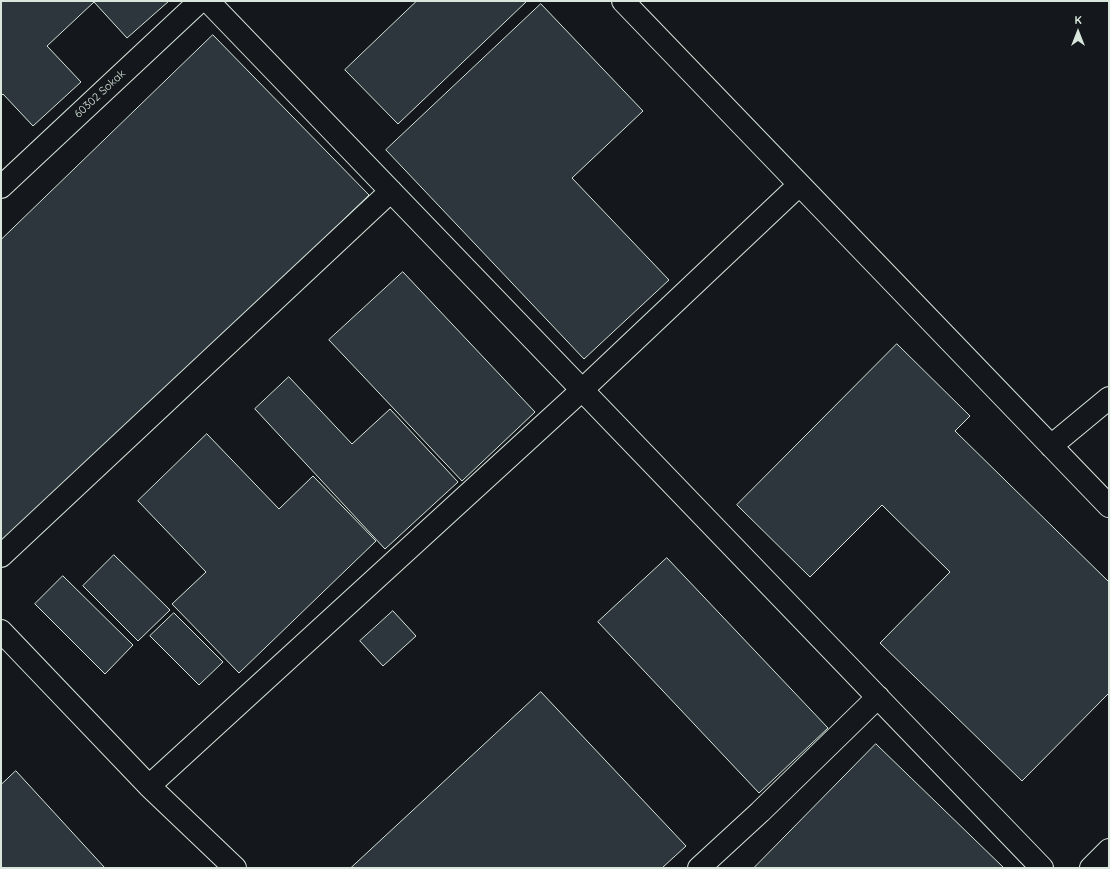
<!DOCTYPE html>
<style>
body{margin:0}
#map{position:relative;width:1110px;height:869px;overflow:hidden;background:#14181c;font-family:Quicksand,sans-serif}
canvas{display:block}
.frame{position:absolute;inset:0;border:2px solid #d8e6dc;pointer-events:none}
.north{position:absolute;left:1058px;top:12px;width:40px;height:40px;-webkit-text-stroke:3px #14181c;paint-order:stroke;rotate:0deg;font-size:11px;font-weight:700;line-height:16px;text-align:center;color:#d8e6dc}
.north::after{content:'';display:block;margin:auto;width:14px;height:18px;background:#d8e6dc;clip-path:polygon(50% 0,100% 100%,50% 72%,0 100%)}
</style>
<div id="map">
<canvas width="1110" height="869"></canvas>
<div class="frame"></div>
<div class="north">K</div>
</div>
<script>
const g = document.querySelector('canvas').getContext('2d');
g.lineJoin = 'round';
function paint(path, color) {
  g.fillStyle = color;
  g.fill(path, 'evenodd');
}
function stroke(path, color, width, dash) {
  g.strokeStyle = color;
  g.lineWidth = width;
  g.lineCap = dash ? 'butt' : 'round';
  g.setLineDash(dash || []);
  g.stroke(path);
}
function drawText(font, color, halo, rows, align = 'center') {
  g.font = font + ' Quicksand,sans-serif';
  g.lineWidth = 3;
  g.setLineDash([]);
  g.textBaseline = 'middle';
  g.strokeStyle = halo;
  g.fillStyle = color;
  for (const [text, x, y, turn = 0] of rows) {
    g.save();
    g.translate(x, y);
    g.rotate((+turn || 0) * Math.PI / 180);
    g.textAlign = isNaN(turn) ? turn : align;
    if (halo) g.strokeText(text, 0, 0);
    g.fillText(text, 0, 0);
    g.restore();
  }
}
const building = new Path2D(`
 M1,1h168l-42,37 -33,-36 -47,44 34,36 -48,44 -30,-32 -2,2z
 M417,1h110l-129,123 -53,-54z
 M541,4l102,107 -71,67 97,102 -85,79 -198,-209z
 M213,35l156,160 -366,354 -2,-2v-307z
 M403,272l132,140 -73,69 -133,-141z
 M897,344l73,72 -15,15 154,151v111l-87,88 -142,-138 70,-71 -68,-67 -72,72 -73,-72z
 M289,377l63,67 38,-35 68,73 -73,67 -130,-140z
 M207,434l72,75 34,-33 63,65 -137,132 -67,-69 34,-32 -68,-71z
 M114,555l56,55 -32,31 -55,-55z
 M667,558l161,170 -69,65 -161,-171z
 M63,576l70,69 -28,29 -70,-70z
 M393,611l23,25 -33,30 -23,-25z
 M174,613l49,49 -24,23 -49,-49z
 M541,692l145,154 -24,22h-311z
 M876,744l128,124h-250z
 M16,771l89,97h-104v-83z`);
const minor = new Path2D(`
 M208,1l834,867
 M623,1l486,505
 M1,187l199,-186
 M1051,446l58,-48
 M1,556l390,-365
 M1,631l148,155 86,82
 M149,786l433,-396 217,-205
 M699,868l61,-56 118,-115
 M1091,868l18,-18`);
const streetNames = [
 ["60302 Sokak",100,94,-43]
];
paint(building, '#2c363c');
stroke(building, '#d8e6dc', 1);
stroke(minor, '#d8e6dc', 24);
stroke(minor, '#14181c', 22);
drawText('11px', '#d8e6dc', '#14181c', streetNames);
</script>
